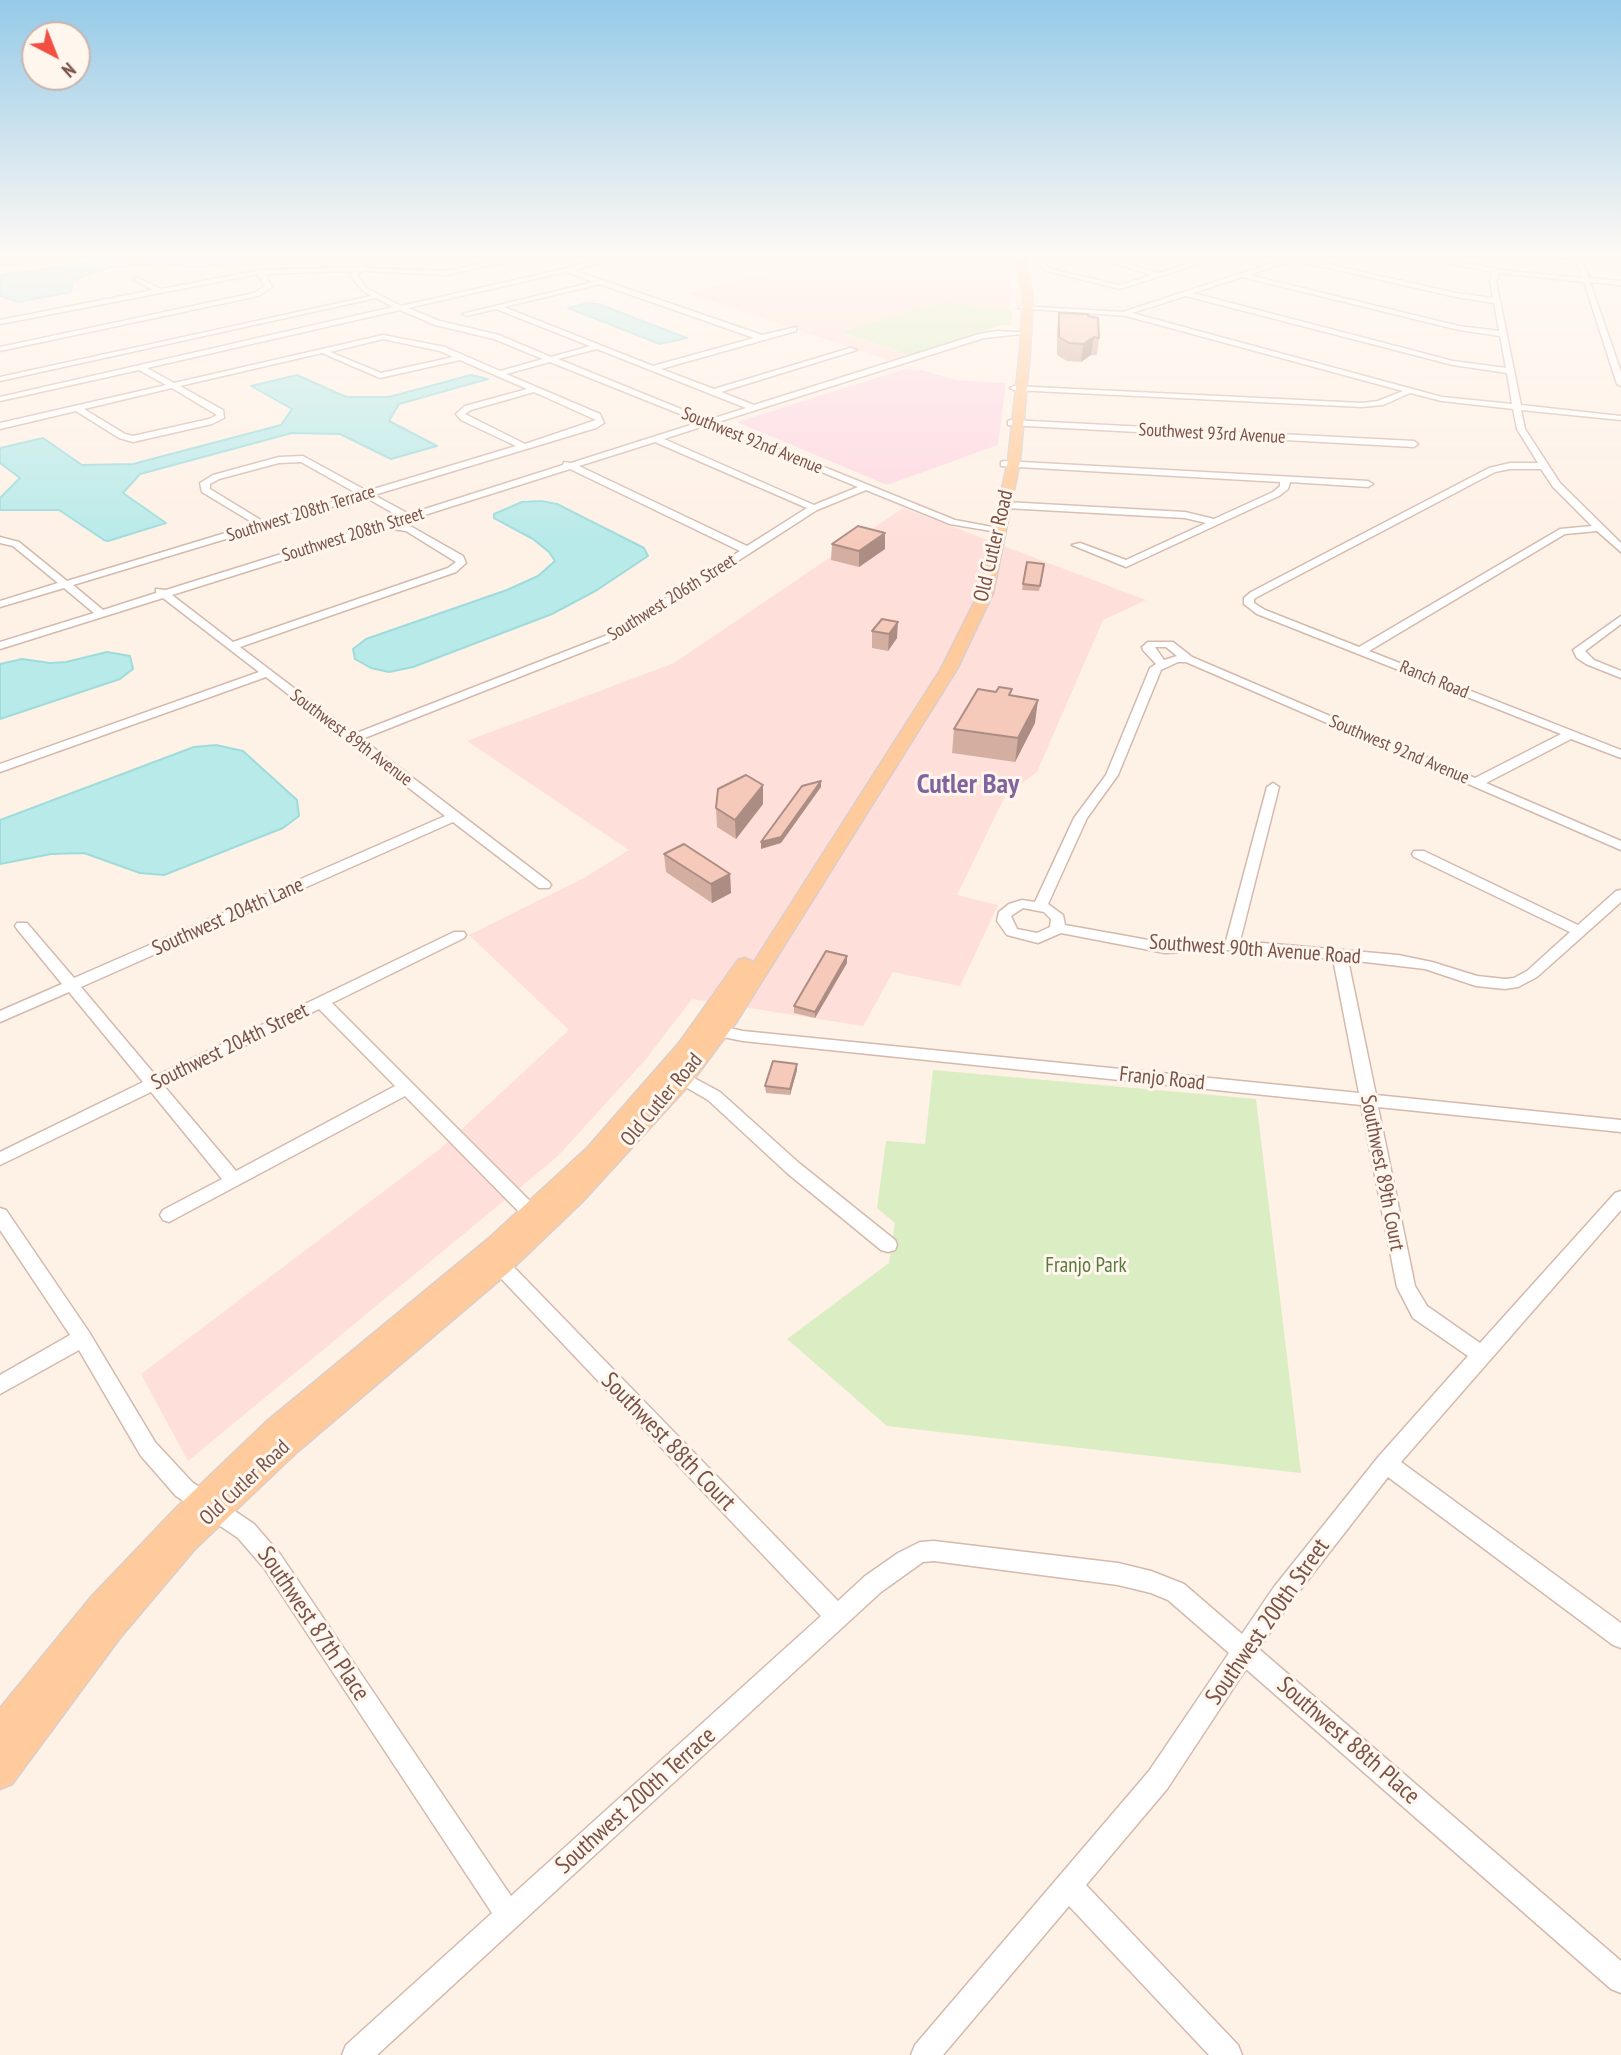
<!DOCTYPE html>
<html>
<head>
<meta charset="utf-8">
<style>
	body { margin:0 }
	#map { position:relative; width:1621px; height:2055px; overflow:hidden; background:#fef1e6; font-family:"PT Sans Narrow",sans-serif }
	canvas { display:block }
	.north { position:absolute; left:21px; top:21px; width:70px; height:70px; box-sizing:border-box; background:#fff6ee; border:2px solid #cab4ac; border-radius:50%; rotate:138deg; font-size:19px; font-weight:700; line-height:28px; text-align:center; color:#7a5248 }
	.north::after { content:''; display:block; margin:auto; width:24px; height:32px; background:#f14f42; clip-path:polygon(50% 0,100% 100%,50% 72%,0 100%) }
</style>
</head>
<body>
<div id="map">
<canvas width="1621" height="2055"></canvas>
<div class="north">N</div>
</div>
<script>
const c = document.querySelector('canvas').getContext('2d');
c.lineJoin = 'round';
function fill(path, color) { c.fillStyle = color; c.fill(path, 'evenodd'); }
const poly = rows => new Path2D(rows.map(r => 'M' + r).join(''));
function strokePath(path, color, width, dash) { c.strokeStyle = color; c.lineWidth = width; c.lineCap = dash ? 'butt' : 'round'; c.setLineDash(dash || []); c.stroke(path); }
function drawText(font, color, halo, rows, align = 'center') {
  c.font = font + ' "PT Sans Narrow",sans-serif'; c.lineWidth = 6; c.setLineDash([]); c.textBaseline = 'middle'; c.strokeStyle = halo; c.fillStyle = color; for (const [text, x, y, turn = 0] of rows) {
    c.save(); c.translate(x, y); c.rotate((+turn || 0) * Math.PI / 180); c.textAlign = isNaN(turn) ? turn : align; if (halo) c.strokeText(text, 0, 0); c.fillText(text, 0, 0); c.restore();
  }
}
const commercial = poly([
	[840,255,1005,255,1012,297,1009,309,985,309,942,302,843,334,909,355,890,361,687,293],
	[903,508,1146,600,1103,620,1037,772,1005,796,957,895,998,905,960,986,893,972,863,1026,692,999,646,1059,557,1157,188,1461,141,1374,440,1149,569,1030,469,935,584,878,629,850,467,741,674,663]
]);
const medical = poly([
	[905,369,921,370,956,380,1006,383,998,445,887,485,737,422]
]);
const green = poly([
	[942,302,1012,310,1011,325,1002,325,909,355,840,332],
	[933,1070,1256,1099,1301,1473,887,1426,787,1339,889,1263,895,1223,877,1208,886,1141,925,1144]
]);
const water = poly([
	[123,255,258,255,262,258,196,267,163,263,112,267,80,277,73,282,71,292,18,302,0,296,0,275,79,264,123,255],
	[588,303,598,304,687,338,660,344,568,308,588,303],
	[297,375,346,397,389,397,471,375,488,379,399,404,389,421,437,446,391,459,340,434,292,433,140,474,123,493,166,523,108,541,104,540,59,510,0,510,0,498,20,478,0,463,0,448,43,438,82,465,133,464,281,425,292,409,251,386,297,375],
	[541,501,557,504,644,548,648,556,597,590,552,614,413,667,389,672,371,668,355,659,353,649,366,639,507,590,538,576,555,561,549,552,533,539,494,518,494,514,522,502,541,501],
	[107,652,130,656,133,669,120,679,0,719,0,664,22,659,50,663,66,662,107,652],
	[216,745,243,751,297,800,299,816,283,828,164,875,140,873,84,853,51,854,0,864,0,820,194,747,216,745]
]);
const minor = poly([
	[61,255,76,255,73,257,61,255],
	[338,255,346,255,362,261,366,268,446,271,526,255,537,255,446,275,362,271,357,275,366,288,401,306,624,255,635,255,573,270,762,335,796,327,796,331,661,369,714,389,850,348,857,350,721,392,754,405,979,334,997,331,1031,333,984,338,715,423,955,520,1003,529,1003,533,950,524,866,490,817,510,618,638,362,739,549,882,551,885,549,888,539,888,453,822,81,987,156,1076,454,932,464,932,466,935,464,938,332,1003,538,1209,541,1214,538,1219,532,1221,526,1219,405,1096,169,1222,163,1220,160,1215,163,1210,222,1179,151,1092,0,1165,0,1152,143,1082,69,992,0,1022,0,1011,62,984,17,929,15,926,17,923,27,923,74,978,445,816,266,677,0,772,0,764,259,672,163,598,0,649,0,642,94,613,64,588,0,607,0,601,58,583,13,546,0,543,0,537,19,542,67,581,255,524,202,492,200,483,213,475,279,457,303,456,367,491,516,446,461,420,456,414,465,406,527,389,460,360,380,378,322,353,180,386,223,410,224,418,212,424,133,442,119,438,76,411,0,429,0,423,166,385,139,370,0,401,0,397,393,307,376,298,0,381,0,377,371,296,362,290,350,275,354,271,265,274,272,287,258,296,0,351,0,347,254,293,265,286,258,275,254,275,0,324,0,320,153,290,134,280,136,277,161,289,260,270,360,267,358,263,338,255],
	[566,272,594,282,462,314,466,316,496,309,590,346,551,357,499,335,440,321,408,308,566,272],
	[600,284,754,338,653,366,504,307,600,284],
	[400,310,435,325,494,339,543,359,500,371,445,347,383,335,174,383,147,368,400,310],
	[383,339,440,351,453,357,381,373,330,352,383,339],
	[597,349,746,408,708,420,558,359,597,349],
	[550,362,700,422,571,463,564,462,563,465,409,514,374,495,596,428,604,423,600,414,506,374,550,362],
	[172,388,217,415,209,419,133,436,125,434,84,409,172,388],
	[534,392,596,420,525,444,465,414,471,410,534,392],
	[707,425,858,487,814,505,664,439,707,425],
	[655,442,807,508,747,546,579,466,655,442],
	[301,462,358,494,264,522,210,489,210,484,219,479,279,463,301,462],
	[570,469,740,551,610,634,354,734,240,647,456,572,466,563,463,556,412,527,396,524,570,469],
	[365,497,400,517,166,590,156,589,156,593,103,610,73,585,365,497],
	[385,528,406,531,456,562,448,568,233,642,172,595,385,528],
	[319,1009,395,1086,236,1171,164,1086,319,1009],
	[541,255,564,255,561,257,541,255],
	[1038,255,1044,255,1047,266,1051,269,1120,285,1152,275,1085,255,1094,255,1159,273,1188,264,1164,255,1173,255,1198,264,1120,289,1047,271,1041,267,1038,255],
	[1297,255,1306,255,1301,258,1456,293,1493,298,1490,281,1492,272,1406,255,1419,255,1510,271,1582,278,1576,260,1541,255,1581,255,1589,278,1621,281,1621,285,1590,282,1621,372,1621,386,1617,384,1584,282,1499,273,1496,281,1521,405,1621,416,1621,420,1521,410,1525,429,1560,483,1621,543,1621,552,1597,531,1565,534,1369,651,1621,750,1621,758,1571,739,1486,783,1621,841,1621,850,1186,662,1178,662,1161,670,1118,775,1087,818,1048,904,1063,915,1065,925,1165,943,1226,941,1267,787,1273,783,1279,787,1240,941,1398,955,1432,962,1477,976,1505,979,1514,978,1527,971,1570,932,1414,857,1412,854,1414,851,1424,851,1578,925,1616,891,1621,890,1621,902,1537,977,1518,987,1505,989,1476,986,1425,969,1348,960,1376,1095,1621,1120,1621,1132,1378,1107,1415,1286,1427,1306,1480,1343,1615,1193,1621,1191,1621,1210,1401,1462,1621,1623,1621,1648,1613,1645,1388,1477,1290,1603,1259,1649,1621,1961,1621,1993,1611,1989,1246,1669,1167,1789,1086,1885,1238,2045,1242,2055,1209,2055,1069,1906,943,2055,911,2055,915,2045,1149,1771,1229,1653,1168,1600,1151,1593,1118,1585,934,1561,923,1562,881,1592,377,2055,342,2055,346,2045,492,1913,264,1568,238,1538,176,1496,141,1456,79,1350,0,1394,0,1375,70,1335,0,1230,0,1208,6,1210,89,1332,155,1442,192,1482,254,1524,280,1554,511,1896,821,1616,493,1270,491,1265,493,1260,500,1258,507,1260,838,1601,865,1576,898,1553,920,1542,934,1541,1118,1563,1151,1571,1184,1584,1242,1634,1274,1587,1379,1456,1468,1356,1413,1318,1397,1287,1361,1105,743,1041,703,1033,701,1029,709,1024,743,1031,1359,1093,1333,959,1232,950,1165,953,1061,933,1038,943,1007,935,997,921,999,912,1009,904,1022,900,1035,902,1074,818,1106,775,1150,668,1156,664,1143,650,1142,647,1148,642,1173,642,1192,657,1475,778,1561,734,1257,614,1244,604,1244,598,1251,592,1489,468,1510,463,1538,463,1517,429,1513,409,1442,401,1410,393,1383,405,1362,407,1014,390,1010,388,1014,386,1362,403,1378,401,1403,391,1126,316,1018,308,1021,306,1123,312,1297,255],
	[1294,260,1456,297,1494,303,1499,331,1459,326,1249,275,1294,260],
	[1242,277,1459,330,1500,336,1506,368,1453,361,1193,293,1242,277],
	[1186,296,1453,365,1507,373,1512,404,1442,397,1132,313,1186,296],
	[1510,469,1541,469,1553,487,1592,526,1560,529,1359,647,1265,610,1254,603,1254,599,1259,596,1495,472,1510,469],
	[1155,647,1166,647,1177,656,1164,660,1155,647],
	[1023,908,1044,912,1051,919,1050,927,1037,933,1017,929,1011,916,1023,908],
	[22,258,24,261,0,265,0,261,22,258],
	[1011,420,1414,441,1418,444,1414,447,1008,425,1008,421,1011,420],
	[1004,461,1368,481,1373,484,1368,487,1290,482,1288,489,1279,496,1126,567,1072,545,1080,543,1126,560,1206,523,1185,518,1006,508,1001,505,1006,502,1185,512,1214,519,1273,492,1280,486,1280,482,1001,466,1001,462,1004,461],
	[1621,616,1621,624,1585,651,1594,660,1621,671,1621,678,1586,664,1577,658,1573,650,1621,616],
	[683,1072,720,1092,799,1163,895,1240,897,1245,895,1250,888,1252,881,1250,787,1173,708,1100,677,1082,675,1078,677,1074,683,1072]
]);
const major = poly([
	[1015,255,1023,255,1033,296,1030,351,1020,461,993,593,957,669,737,1021,691,1083,582,1202,509,1272,297,1452,194,1550,119,1639,12,1784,0,1789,0,1708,92,1596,177,1507,266,1422,488,1239,588,1147,679,1043,738,960,745,958,754,962,941,669,979,593,1008,461,1020,351,1023,296,1015,255]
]);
const wall = poly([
	[1059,313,1088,316,1099,338,1097,355,1091,355,1081,362,1067,361,1057,355,1057,330],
	[832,544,885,549,859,567,831,560],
	[1044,569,1039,591,1022,590,1023,584],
	[882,619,897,638,888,651,872,648,872,631],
	[1011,695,1035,723,1015,762,952,753,954,729],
	[763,785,763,804,736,839,717,827,716,808],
	[664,854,730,874,731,893,712,903,666,872],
	[847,956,847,963,815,1018,794,1013,794,1006],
	[797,1070,790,1095,766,1093,765,1086]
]);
const shadedWall = poly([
	[1094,337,1091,355,1081,362,1083,344],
	[885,533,885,549,859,567,859,551],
	[898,622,897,638,888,651,889,634],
	[1038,700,1035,723,1015,762,1018,738],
	[821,781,821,787,781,843,761,849,761,842],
	[763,785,763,804,736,839,735,820],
	[730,874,731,893,712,903,711,884],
	[847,956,847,963,815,1018,815,1012],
	[797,1064,797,1070,790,1095,790,1089]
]);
const building = poly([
	[1059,313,1088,314,1088,316,1098,318,1099,338,1094,337,1083,344,1069,343,1059,337,1059,313],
	[858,526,885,533,859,551,832,544,858,526],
	[1027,562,1044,564,1040,586,1023,584,1027,562],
	[882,619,898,622,889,634,872,631,882,619],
	[999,687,1012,689,1009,695,1038,700,1018,738,954,729,978,689,996,692,999,687],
	[746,775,763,785,735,820,716,808,718,789,746,775],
	[821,781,781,837,761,842,802,786,821,781],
	[684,844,730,874,711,884,664,854,684,844],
	[826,951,847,956,815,1012,794,1006,826,951],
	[773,1061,797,1064,790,1089,765,1086,773,1061]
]);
const farStreetnames = [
	["Southwest 93rd Avenue",1212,434,3],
	["Southwest 92nd Avenue",752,441,22],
	["Southwest 208th Terrace",301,514,-17],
	["Southwest 208th Street",353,535,-17],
	["Southwest 206th Street",672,598,-32],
	["Ranch Road",1434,680,22],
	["Southwest 89th Avenue",351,738,37],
	["Southwest 92nd Avenue",1399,750,23]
];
const streetNames = [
	["Old Cutler Road",994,546,-77],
	["Southwest 204th Lane",228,917,-24],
	["Southwest 90th Avenue Road",1255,950,4],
	["Southwest 204th Street",230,1047,-26],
	["Franjo Road",1162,1079,6],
	["Old Cutler Road",662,1100,-50],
	["Southwest 89th Court",1382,1173,79],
	["Old Cutler Road",245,1483,-43]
];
const parkNames = [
	["Franjo Park",1086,1266]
];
const nearStreetnames = [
	["Southwest 88th Court",668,1442,46],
	["Southwest 200th Street",1268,1622,-55],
	["Southwest 87th Place",313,1624,56],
	["Southwest 88th Place",1348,1741,41],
	["Southwest 200th Terrace",636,1801,-42]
];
const districtNames = [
	["Cutler Bay",968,785]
];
fill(commercial, '#ffdfd9');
fill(medical, '#fdd8e2');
fill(green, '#daedc3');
fill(water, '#b8eae9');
strokePath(water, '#9edcdc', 2);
strokePath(minor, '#d4b9ad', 3);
strokePath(major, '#dacfcc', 3);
fill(minor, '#fff');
fill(major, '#ffcb9c');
fill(wall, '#d4aea1');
fill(shadedWall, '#ac8d83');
fill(building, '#f6cabb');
strokePath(building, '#ac8d83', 2);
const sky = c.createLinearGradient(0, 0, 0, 543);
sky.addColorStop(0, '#95cae8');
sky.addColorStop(0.47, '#fff9f4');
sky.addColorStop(1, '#fff9f400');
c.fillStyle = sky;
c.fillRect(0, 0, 1621, 543);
drawText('18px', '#7a5248', '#fff6ee', farStreetnames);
drawText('21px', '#7a5248', '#fff6ee', streetNames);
drawText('21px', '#587a3c', '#fff6ee', parkNames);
drawText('24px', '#7a5248', '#fff6ee', nearStreetnames);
drawText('bold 28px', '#81649d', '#fff6ee', districtNames);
</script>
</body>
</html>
